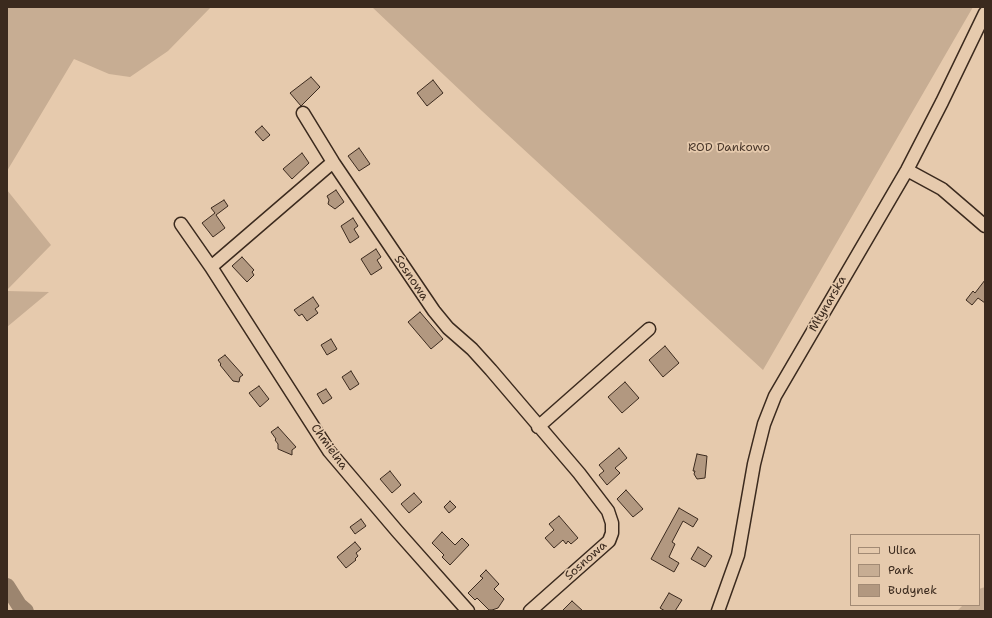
<!DOCTYPE html>
<html>
<head>
<meta charset="utf-8">
<style>
	body { margin:0 }
	#map { position:relative; width:992px; height:618px; overflow:hidden; background:#e6caad; font-family:"Shantell Sans",sans-serif }
	canvas { display:block }
	.frame { position:absolute; inset:0; border:8px solid #3b2a1e; pointer-events:none }
	.legend { position:absolute; left:850px; top:534px; width:130px; height:72px; box-sizing:border-box; background:#e6caad; border:1px solid #a28a74; margin:0; padding:5px 7px; list-style:none; font-size:12px; color:#3b2a1e }
	.legend li { display:flex; align-items:center; gap:8px; height:20px }
	.legend b { width:20px; border:1px solid #a28a74 }
</style>
</head>
<body>
<div id="map">
<canvas width="992" height="618"></canvas>
<div class="frame"></div>
<ul class="legend">
<li><b style="height:5px;background:#e6caad"></b>Ulica</li>
<li><b style="height:11px;background:#c7ad93"></b>Park</li>
<li><b style="height:11px;background:#b29880"></b>Budynek</li>
</ul>
</div>
<script>
const c = document.querySelector('canvas').getContext('2d');
c.lineJoin = 'round';
function fill(path, color) { c.fillStyle = color; c.fill(path, 'evenodd'); }
const poly = rows => new Path2D(rows.map(r => 'M' + r).join(''));
function strokePath(path, color, width, dash) { c.strokeStyle = color; c.lineWidth = width; c.lineCap = dash ? 'butt' : 'round'; c.setLineDash(dash || []); c.stroke(path); }
function drawText(font, color, halo, rows, align = 'center') {
  c.font = font + ' "Shantell Sans",sans-serif'; c.lineWidth = 3.5; c.setLineDash([]); c.textBaseline = 'middle'; c.strokeStyle = halo; c.fillStyle = color; for (const [text, x, y, turn = 0] of rows) {
    c.save(); c.translate(x, y); c.rotate((+turn || 0) * Math.PI / 180); c.textAlign = isNaN(turn) ? turn : align; if (halo) c.strokeText(text, 0, 0); c.fillText(text, 0, 0); c.restore();
  }
}
const green = poly([
	[7,7,211,7,168,51,130,77,109,74,74,59,7,171],
	[372,7,973,7,763,370,482,111],
	[7,190,51,245,7,290],
	[7,291,49,292,7,327],
	[985,587,985,611,957,611,963,605,979,605,979,589]
]);
const river = poly([
	[7,586,19,605,26,611]
]);
const building = poly([
	[311,77,320,87,301,106,290,93,311,77],
	[433,80,443,93,427,106,417,93,433,80],
	[262,126,270,135,263,141,255,132,262,126],
	[359,148,370,164,359,171,348,156,359,148],
	[302,153,309,163,292,179,283,169,302,153],
	[336,190,344,202,335,209,328,204,329,200,327,196,336,190],
	[224,200,228,206,216,215,225,228,213,237,202,223,215,213,211,208,224,200],
	[353,218,358,226,354,229,359,237,350,243,341,226,353,218],
	[376,249,381,257,377,260,382,268,371,275,361,259,376,249],
	[242,257,254,270,252,272,254,275,247,282,232,266,242,257],
	[985,280,985,303,978,298,972,305,966,300,973,291,975,293,985,280],
	[313,297,319,306,315,309,318,313,307,321,302,314,299,316,294,310,313,297],
	[420,312,443,339,431,349,408,322,420,312],
	[331,339,337,349,327,355,321,345,331,339],
	[665,346,679,363,663,377,649,360,665,346],
	[225,355,243,375,240,377,239,382,233,381,220,365,221,364,218,360,225,355],
	[351,371,359,384,350,390,342,377,351,371],
	[625,382,639,398,622,413,608,397,625,382],
	[259,386,269,399,260,407,249,393,259,386],
	[326,389,332,398,323,404,317,394,326,389],
	[278,427,296,447,292,450,292,455,278,449,278,444,275,440,276,439,271,432,278,427],
	[619,448,627,458,615,468,620,473,607,485,599,475,604,471,599,465,619,448],
	[697,454,707,456,705,478,697,479,694,474,695,471,693,471,697,454],
	[390,471,401,485,392,493,380,479,390,471],
	[626,490,643,509,633,517,617,499,626,490],
	[414,493,422,502,409,513,401,504,414,493],
	[450,501,456,507,449,513,444,507,450,501],
	[679,508,698,519,693,527,683,521,672,542,675,544,669,557,679,563,674,572,651,559,679,508],
	[559,516,578,538,571,544,568,541,566,544,563,540,554,548,545,538,554,530,549,524,559,516],
	[361,519,366,526,355,534,350,527,361,519],
	[442,532,455,545,462,538,469,545,450,565,442,557,444,555,432,543,442,532],
	[355,542,361,549,356,553,358,556,355,559,356,560,346,568,337,557,355,542],
	[698,547,712,556,705,567,691,559,698,547],
	[486,570,499,584,494,589,504,599,498,608,492,610,489,610,477,598,475,600,468,593,483,578,480,576,486,570],
	[669,593,682,600,675,611,665,611,660,608,669,593],
	[572,601,583,611,562,611,572,601]
]);
const minor = poly([
	[303,113,333,162,434,311,448,328,472,349,491,370,579,473,608,511,612,523,612,533,609,541,530,611],
	[333,162,211,267,329,451,397,531,468,611],
	[907,170,942,189,985,226],
	[181,224,211,267],
	[538,427,649,329],
	[718,611,738,555,754,464,764,424,775,396,907,170,942,102,985,13]
]);
const parkNames = [
	["ROD Dankowo",729,148]
];
const streetNames = [
	["Sosnowa",411,278,56],
	["Młynarska",828,304,-60],
	["Chmielna",329,447,54],
	["Sosnowa",586,561,-42]
];
fill(green, '#c7ad93');
strokePath(river, '#9c856f', 16);
fill(building, '#b29880');
strokePath(building, '#3b2a1e', 1);
strokePath(minor, '#3b2a1e', 15);
strokePath(minor, '#e6caad', 12);
drawText('12px', '#49372a', '#e6caad', parkNames);
drawText('12px', '#3b2a1e', '#e6caad', streetNames);
</script>
</body>
</html>
